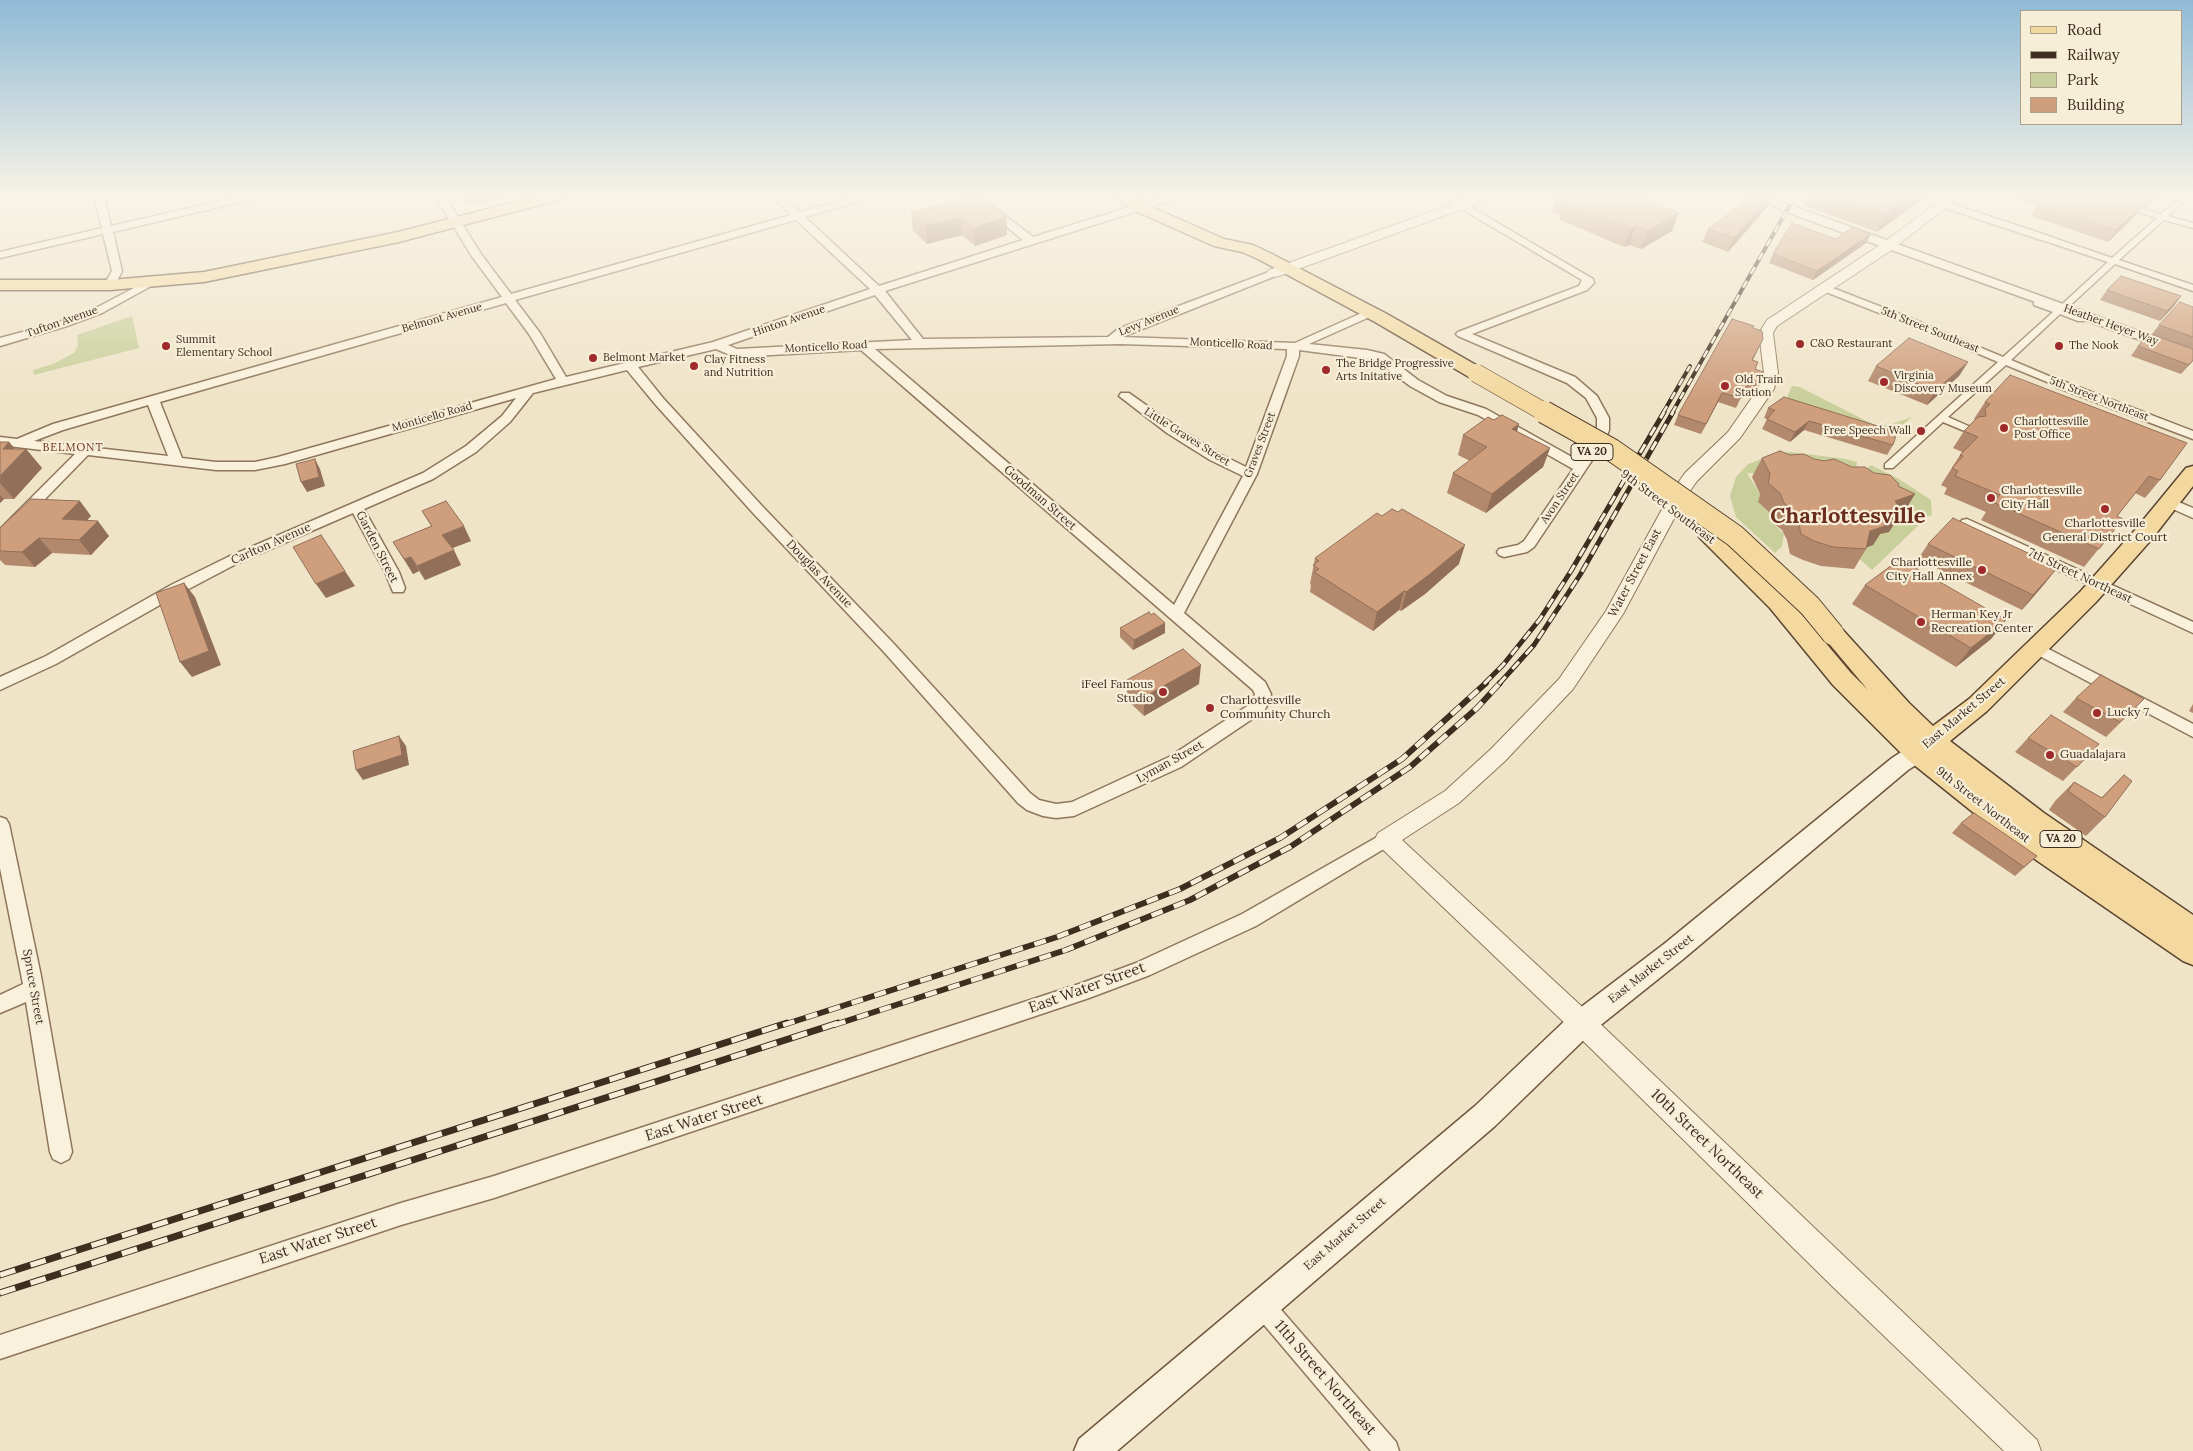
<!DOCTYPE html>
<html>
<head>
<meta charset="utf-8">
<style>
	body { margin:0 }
	#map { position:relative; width:2193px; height:1451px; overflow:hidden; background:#f0e4c8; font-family:Lora,serif }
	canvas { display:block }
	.legend { position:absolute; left:2020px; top:10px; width:162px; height:115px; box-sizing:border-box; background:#f7eed8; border:1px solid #ada18e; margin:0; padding:6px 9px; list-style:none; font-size:15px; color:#3d2e20 }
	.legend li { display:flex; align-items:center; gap:10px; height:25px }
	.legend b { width:25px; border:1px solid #ada18e }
</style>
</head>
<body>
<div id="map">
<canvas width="2193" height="1451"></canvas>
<ul class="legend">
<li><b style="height:6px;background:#f3d9a0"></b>Road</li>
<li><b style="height:6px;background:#3d2e20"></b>Railway</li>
<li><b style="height:14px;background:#c9cf9b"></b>Park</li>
<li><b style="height:14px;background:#cf9f7d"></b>Building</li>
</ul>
</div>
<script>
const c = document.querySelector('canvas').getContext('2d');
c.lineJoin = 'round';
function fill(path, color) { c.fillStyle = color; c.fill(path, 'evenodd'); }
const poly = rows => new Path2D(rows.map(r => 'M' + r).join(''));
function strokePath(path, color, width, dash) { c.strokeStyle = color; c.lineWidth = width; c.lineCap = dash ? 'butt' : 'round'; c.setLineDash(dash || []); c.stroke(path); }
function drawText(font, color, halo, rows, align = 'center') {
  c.font = font + ' Lora,serif'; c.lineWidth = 4.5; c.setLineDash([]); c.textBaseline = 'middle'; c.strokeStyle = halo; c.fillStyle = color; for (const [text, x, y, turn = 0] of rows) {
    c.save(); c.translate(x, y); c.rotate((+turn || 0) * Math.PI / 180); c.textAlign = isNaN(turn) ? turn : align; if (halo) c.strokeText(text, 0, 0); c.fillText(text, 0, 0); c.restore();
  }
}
const green = poly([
	[132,316,139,348,34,375,33,370,53,364,74,353,78,345,77,335],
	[1792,386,1800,387,1874,425,1889,425,1912,417,1888,437,1783,406],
	[1791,452,1846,459,1857,462,1856,468,1760,474,1747,473,1760,494,1758,502,1770,513,1773,523,1784,534,1782,546,1775,553,1736,517,1730,496,1736,477,1748,464,1778,453],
	[1871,465,1899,479,1931,500,1932,515,1926,517,1908,507,1896,505,1846,487],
	[1900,510,1923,521,1872,570,1856,556,1881,533]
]);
const pedestrian = poly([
	[2089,196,2101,196,2161,214,2181,196,2189,196,2168,216,2193,223,2193,228,2164,220,2119,260,2193,285,2193,291,2115,264,2065,310,2084,317,2084,321,2078,321,2060,314,2011,360,2063,382,2063,386,2057,386,2006,365,1948,417,1973,428,1973,432,1967,432,1943,422,1893,468,1885,468,1885,464,1998,362,1913,326,1913,322,1919,322,2003,357,2053,312,2034,305,2034,301,2040,301,2058,308,2108,262,2039,239,2039,235,2045,235,2112,258,2157,218,2089,196]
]);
const minor = poly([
	[94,196,104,196,111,226,242,196,259,196,254,199,113,232,122,271,114,287,110,288,104,285,112,271,103,234,0,258,0,252,102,228,94,196],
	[435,196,445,196,481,254,511,294,791,215,771,196,782,196,800,212,857,196,873,196,872,198,805,217,879,286,1023,240,969,196,980,196,1033,237,1165,196,1180,196,1179,198,885,291,923,339,1108,337,1118,329,1274,270,1278,271,1279,273,1278,275,1122,337,1295,343,1366,311,1374,311,1376,313,1374,315,1309,344,1367,350,1384,354,1418,380,1447,396,1486,409,1579,461,1593,441,1597,430,1597,418,1586,398,1567,383,1458,336,1456,334,1458,332,1579,286,1582,280,1440,196,1452,196,1593,279,1594,283,1587,290,1472,334,1575,377,1597,396,1609,418,1609,430,1605,441,1534,547,1527,552,1504,557,1499,555,1497,552,1499,549,1518,545,1524,541,1573,469,1478,415,1439,402,1410,386,1376,360,1299,350,1299,356,1257,474,1184,613,1265,682,1271,694,1270,700,1264,711,1181,767,1074,816,1056,818,1043,816,1027,810,1018,803,884,652,753,513,655,404,627,370,533,393,510,422,476,452,433,479,364,509,399,572,405,588,403,592,393,592,385,572,353,513,238,563,181,593,56,664,0,690,0,677,46,656,171,585,228,557,423,473,466,446,502,416,516,398,285,464,255,470,216,470,88,455,5,540,0,542,0,529,75,454,0,445,0,437,17,439,53,424,502,297,471,255,435,196],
	[796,220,870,289,713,342,566,377,540,333,515,300,796,220],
	[875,295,912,340,737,349,728,345,875,295],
	[506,303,529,334,556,379,278,457,255,462,216,462,182,458,160,402,506,303],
	[1120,344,1287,349,1287,356,1246,467,1220,454,1177,427,1129,393,1121,393,1119,396,1167,433,1210,460,1243,476,1174,605,875,349,1120,344],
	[716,349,735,357,861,350,1253,690,1255,694,1252,703,1169,757,1072,802,1056,804,1039,800,1030,793,894,644,763,507,663,398,638,367,716,349],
	[148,405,168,456,34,441,63,430,148,405],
	[1752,196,1765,196,2193,351,2193,359,1789,213,1752,196],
	[1943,201,2046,235,2047,237,2042,240,2038,239,1939,206,1938,204,1943,201],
	[149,280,153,281,155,283,153,285,102,313,67,326,0,346,0,338,59,322,94,309,149,280],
	[1825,285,1920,322,1922,324,1916,327,1912,326,1821,290,1819,288,1825,285],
	[2060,380,2193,431,2193,439,2056,387,2054,384,2060,380],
	[2169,498,2193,508,2193,518,2164,505,2162,502,2164,499,2169,498],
	[1967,519,2193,622,2193,633,1962,526,1960,523,1962,520,1967,519],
	[2037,643,2193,724,2193,737,2032,652,2029,648,2032,644,2037,643],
	[0,817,6,819,9,824,41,976,72,1152,69,1159,61,1163,53,1159,50,1152,26,1002,0,1013,0,995,23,984,0,868,0,817],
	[1386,832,1392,834,1395,839,1392,844,1256,926,1150,975,1089,998,494,1198,401,1225,0,1359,0,1335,401,1203,494,1176,1082,983,1136,963,1242,914,1386,832],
	[1262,1293,1270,1297,1396,1442,1399,1451,1371,1451,1254,1313,1250,1305,1254,1297,1262,1293]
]);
const tertiary = poly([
	[1475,196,1492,196,1490,199,1279,276,1274,277,1267,273,1269,270,1475,196],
	[1947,196,1961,196,1890,251,1777,326,1773,333,1778,373,1774,389,1740,438,1697,481,1685,498,1623,614,1573,689,1505,761,1459,803,1402,840,1591,1015,2037,1440,2041,1451,2004,1451,1833,1287,1573,1031,1378,845,1375,839,1378,833,1445,791,1491,749,1559,679,1606,611,1671,493,1685,473,1728,432,1758,389,1764,373,1759,333,1767,320,1880,245,1947,196]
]);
const secondary = poly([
	[1917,744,1925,747,1928,753,1925,759,1908,770,1682,960,1592,1032,1495,1126,1117,1451,1074,1451,1079,1439,1475,1106,1572,1014,1664,944,1892,758,1909,747,1917,744]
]);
const primary = poly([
	[539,196,565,196,562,199,399,242,204,282,110,290,0,290,0,280,110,280,204,272,398,232,539,196],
	[1114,196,1132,196,1145,204,1224,239,1253,245,1270,253,1387,314,1483,369,1485,373,1483,377,1476,379,1469,377,1375,322,1258,259,1242,252,1214,246,1133,210,1114,196],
	[2193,466,2193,486,2151,540,2096,602,1987,711,1950,741,2044,813,2193,915,2193,965,2183,961,2010,842,1908,760,1833,685,1770,608,1699,537,1702,532,1710,530,1718,532,1786,596,1851,673,1868,690,1821,634,1825,628,1833,626,1841,628,1909,703,1933,726,1969,699,2080,592,2135,530,2186,468,2193,466]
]);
const railFar3 = poly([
	[1663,413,1690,366],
	[1672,413,1795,196]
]);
const railFar2 = poly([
	[1484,684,1503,665,1540,619,1571,571,1664,412],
	[1499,684,1534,645,1580,575,1673,412]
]);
const railFar1 = poly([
	[783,1025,1057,937,1180,889,1280,838,1402,759,1486,683],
	[834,1025,1066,950,1190,900,1290,847,1410,767,1477,708,1500,683]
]);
const rail = poly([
	[0,1275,787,1023],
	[0,1293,838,1023]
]);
const primaryBridgeFar1 = poly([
	[1476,373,1546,413]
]);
const primaryBridge = poly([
	[1544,412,1612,450,1735,536,1810,606,1833,634]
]);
const wall = poly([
	[461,196,510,196,476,204,475,201,466,204],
	[1557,196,1635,196,1672,231,1641,249,1629,245,1624,247,1560,220,1561,216,1552,212],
	[1753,196,1772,196,1768,206,1728,252,1702,242,1708,229],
	[1808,196,1927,196,1877,232,1803,205],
	[2005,196,2158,196,2146,208,2142,206,2137,214,2108,242,2031,216,2036,206],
	[911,213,1006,217,1007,235,975,246,962,235,927,244,913,231],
	[1836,239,1866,243,1813,280,1769,263,1773,254],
	[2107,290,2181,296,2174,306,2160,321,2100,300],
	[2193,307,2193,361,2181,374,2131,356,2138,346,2152,334,2159,325],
	[1753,328,1763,339,1753,360,1755,369,1763,372,1753,394,1744,391,1736,408,1718,402,1701,434,1674,425,1678,415],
	[1968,362,1959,376,1927,405,1868,381,1876,366],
	[1985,402,2160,480,2145,498,2135,493,2117,516,2123,519,2084,567,1981,520,1986,512,1944,494,1947,488,1941,485,1960,455,1962,452,1953,448,1964,431,1975,420,1974,419],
	[1768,408,1893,445,1887,455,1804,430,1790,442,1762,429,1767,419,1764,418],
	[1494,420,1519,424,1517,432,1550,448,1543,467,1486,513,1447,493,1453,473,1470,461,1458,455,1463,435],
	[0,442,9,442,15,449,26,449,42,468,14,499,4,499,0,503],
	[1790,455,1814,459,1852,467,1898,486,1903,514,1900,515,1889,532,1880,534,1873,545,1867,547,1866,549,1854,569,1821,566,1803,560,1790,554,1787,540,1782,530,1773,523,1770,513,1758,502,1760,494,1752,477,1762,458],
	[422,511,471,541,452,548,461,565,425,580,419,571,413,574,393,542,431,526],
	[91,516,87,520,109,536,91,555,52,553,35,567,5,565,0,560,0,528],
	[1928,544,2046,582,2022,610,1918,559],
	[1315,558,1459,564,1425,594,1401,611,1399,610,1373,631,1310,592,1311,585,1310,584],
	[1865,585,2006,620,1991,639,1956,667,1852,604],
	[1120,628,1165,633,1133,650,1120,637],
	[1127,680,1199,684,1144,716,1127,700],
	[2076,698,2130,713,2106,737,2063,712],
	[2193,704,2193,713,2189,711],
	[2028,738,2099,744,2063,781,2015,752],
	[2124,775,2105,817,2086,836,2049,810,2055,801,2074,782,2101,798],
	[1961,823,2037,856,2015,876,1952,833]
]);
const shadedWall = poly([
	[463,196,472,196,475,201,466,204],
	[473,196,510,196,476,204],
	[1771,196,1772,196,1768,206,1728,252,1734,238],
	[1912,196,1927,196,1877,232,1886,214],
	[2154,196,2158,196,2146,208],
	[2145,202,2137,214,2108,242,2116,230],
	[1679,213,1672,231,1641,249,1648,231],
	[960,217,962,235,927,244,925,226],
	[1006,217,1007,235,975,246,974,228],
	[1636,226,1629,245,1624,247,1631,229],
	[1871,234,1866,243,1813,280,1817,271],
	[2181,296,2174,306,2160,321,2167,311],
	[1968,362,1959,376,1927,405,1935,391],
	[1722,393,1718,402,1701,434,1706,424],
	[1809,421,1804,430,1790,442,1795,432],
	[1519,424,1513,443,1512,429],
	[9,442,20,455,26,449,42,468,14,499,0,483,3,449],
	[1550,448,1543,467,1486,513,1492,494],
	[315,459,320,469,325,486,307,492,301,482],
	[1915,494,1903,514,1900,515,1889,532,1880,534,1873,545,1862,549,1870,531,1895,501],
	[0,495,4,499,0,503],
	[80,501,91,516,74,534,62,519],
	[98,521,109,536,91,555,79,540],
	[464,526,471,541,450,549,442,535],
	[39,538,52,553,35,567,22,552],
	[1465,545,1459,564,1425,594,1401,611,1406,592],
	[454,550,461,565,425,580,417,566],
	[411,557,419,571,413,574,404,559],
	[2058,567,2046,582,2022,610,2033,595],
	[345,571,355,586,326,598,316,584],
	[184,583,195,597,221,665,192,677,180,662],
	[1404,591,1399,610,1373,631,1377,612],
	[2006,620,1991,639,1956,667,1971,648],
	[1165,623,1165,633,1133,650,1134,640],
	[1201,665,1199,684,1144,716,1144,697],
	[399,736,406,746,409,765,363,780,356,770]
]);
const building = poly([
	[971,196,975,196,979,199,983,198,1006,217,974,228,960,217,925,226,911,213,971,196],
	[1561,196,1635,196,1679,213,1648,231,1636,226,1631,229,1565,202,1570,200,1561,196],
	[1753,196,1771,196,1734,238,1708,229,1753,196],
	[1834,196,1912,196,1886,214,1834,196],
	[2045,196,2127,196,2145,202,2116,230,2038,204,2045,196],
	[1792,223,1836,239,1853,227,1871,234,1817,271,1773,254,1792,223],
	[2121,276,2181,296,2167,311,2107,290,2121,276],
	[2180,302,2193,307,2193,337,2159,325,2180,302],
	[1732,319,1754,326,1753,328,1762,331,1763,339,1752,360,1758,362,1755,369,1763,372,1757,384,1749,382,1741,398,1722,393,1706,424,1678,415,1732,319],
	[2150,334,2193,349,2193,360,2189,365,2138,346,2150,334],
	[1909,338,1968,362,1935,391,1876,366,1909,338],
	[2010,375,2187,443,2160,480,2149,476,2117,516,2123,519,2099,549,1993,502,2000,495,1955,476,1958,471,1952,468,1963,456,1960,455,1978,437,1964,431,1978,417,1986,416,1985,409,1990,404,1985,402,2010,375],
	[1784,397,1897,432,1893,445,1809,421,1795,432,1767,419,1775,410,1768,408,1784,397],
	[1502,415,1519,424,1512,429,1550,448,1492,494,1453,473,1487,447,1463,435,1488,417,1494,420,1502,415],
	[0,442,9,442,3,449,26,449,0,476,0,442],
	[1780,451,1790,455,1804,454,1814,459,1824,461,1834,459,1852,467,1865,467,1874,473,1890,475,1899,484,1898,486,1915,494,1895,501,1902,512,1882,516,1885,526,1870,531,1866,549,1833,547,1814,541,1801,534,1798,520,1793,511,1784,503,1780,493,1768,483,1770,474,1762,458,1780,451],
	[315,459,319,477,301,482,296,464,315,459],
	[31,499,80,501,62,519,98,521,79,540,39,538,22,552,0,551,0,528,31,499],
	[446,501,464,526,442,535,454,550,417,566,411,557,404,559,393,542,432,526,422,511,446,501],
	[1392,509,1398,512,1402,509,1465,545,1430,574,1406,592,1404,591,1377,612,1314,572,1319,569,1313,565,1319,561,1315,558,1377,513,1382,516,1392,509],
	[1953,518,2058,567,2033,595,1928,544,1953,518],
	[321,535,345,571,316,584,293,547,321,535],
	[1900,559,2006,620,1971,648,1865,585,1900,559],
	[184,583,209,651,180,662,156,593,184,583],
	[1149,612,1151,615,1154,613,1165,623,1134,640,1120,628,1149,612],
	[1183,649,1201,665,1144,697,1127,680,1183,649],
	[2101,675,2144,699,2120,722,2076,698,2101,675],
	[2051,715,2099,744,2077,767,2028,738,2051,715],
	[399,736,402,755,356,770,353,751,399,736],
	[2124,775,2132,781,2105,817,2068,791,2074,782,2102,798,2124,775],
	[1974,813,2037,856,2024,867,1961,823,1974,813]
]);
const markers = [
	[1800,344,5,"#9e2a2b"],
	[166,346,5,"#9e2a2b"],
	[2059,346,5,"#9e2a2b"],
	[593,358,5,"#9e2a2b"],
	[694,366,5,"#9e2a2b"],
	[1326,370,5,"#9e2a2b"],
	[1884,382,5,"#9e2a2b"],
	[1725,386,5,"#9e2a2b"],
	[2004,428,5,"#9e2a2b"],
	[1921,431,5,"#9e2a2b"],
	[1991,498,5,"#9e2a2b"],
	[2105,509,5,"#9e2a2b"],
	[1982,570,5,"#9e2a2b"],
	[1921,622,5,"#9e2a2b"],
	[1163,692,5,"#9e2a2b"],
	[1210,708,5,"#9e2a2b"],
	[2097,713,5,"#9e2a2b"],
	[2050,755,5,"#9e2a2b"]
];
const farStreetnames = [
	["Belmont Avenue",442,318,-16],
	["Hinton Avenue",789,321,-19],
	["Levy Avenue",1149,321,-22],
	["Tufton Avenue",62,322,-19],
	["Heather Heyer Way",2111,325,20],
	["5th Street Southeast",1930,330,22],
	["Monticello Road",1231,344,3],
	["Monticello Road",826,347,-3],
	["5th Street Northeast",2099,399,21],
	["Monticello Road",432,417,-16],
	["Little Graves Street",1187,437,32],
	["Graves Street",1260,445,-69],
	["Avon Street",1560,498,-56]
];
const farPoinames = [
	["Summit",176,340],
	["Elementary School",176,353],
	["C&O Restaurant",1810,344],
	["The Nook",2069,346],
	["Belmont Market",603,358],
	["Clay Fitness",704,360],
	["and Nutrition",704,373],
	["The Bridge Progressive",1336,364],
	["Arts Initative",1336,377],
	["Virginia",1894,376],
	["Discovery Museum",1894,389],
	["Old Train",1735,380],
	["Station",1735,393],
	["Charlottesville",2014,422],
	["Post Office",2014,435],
	["Free Speech Wall",1911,431,"right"]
];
const farNeighbourhoodnames = [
	["BELMONT",73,448]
];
const shields = [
	[1592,452,42],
	[2061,839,42]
];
const shieldNames = [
	["VA 20",1592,452],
	["VA 20",2061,839]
];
const poiNames = [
	["Charlottesville",2001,491],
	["City Hall",2001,505],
	["Charlottesville",2105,524,"center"],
	["General District Court",2105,538,"center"],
	["Charlottesville",1972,563,"right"],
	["City Hall Annex",1972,577,"right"],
	["Herman Key Jr",1931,615],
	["Recreation Center",1931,629],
	["iFeel Famous",1153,685,"right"],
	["Studio",1153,699,"right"],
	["Charlottesville",1220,701],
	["Community Church",1220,715],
	["Lucky 7",2107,713],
	["Guadalajara",2060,755]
];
const streetNames = [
	["Goodman Street",1040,498,41],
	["9th Street Southeast",1668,507,37],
	["Carlton Avenue",271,544,-24],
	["Garden Street",377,547,63],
	["Water Street East",1635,573,-62],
	["Douglas Avenue",819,574,46],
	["7th Street Northeast",2080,576,25],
	["East Market Street",1964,713,-40],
	["Lyman Street",1170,762,-29],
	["9th Street Northeast",1983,805,38],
	["East Market Street",1651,969,-38],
	["Spruce Street",33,987,80],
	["East Market Street",1345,1234,-41]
];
const nearStreetnames = [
	["East Water Street",1087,988,-20],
	["East Water Street",704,1118,-18],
	["10th Street Northeast",1707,1144,44],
	["East Water Street",318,1241,-18],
	["11th Street Northeast",1325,1378,49]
];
const townNames = [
	["Charlottesville",1848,517]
];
fill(green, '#c9cf9b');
strokePath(pedestrian, '#8d765c', 3);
strokePath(minor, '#8d765c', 3);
strokePath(tertiary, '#8d765c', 2);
strokePath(secondary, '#6f573f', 3);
strokePath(primary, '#5b4430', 3);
fill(pedestrian, '#faf1dc');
fill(minor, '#faf1dc');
fill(tertiary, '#faf1dc');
fill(secondary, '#faf1dc');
fill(primary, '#f3d9a0');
strokePath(railFar3, '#3d2e20', 4);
strokePath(railFar2, '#3d2e20', 5);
strokePath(railFar1, '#3d2e20', 6);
strokePath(rail, '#3d2e20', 7);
strokePath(railFar3, '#f7eed8', 2.5, [8]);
strokePath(railFar2, '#f7eed8', 3, [10]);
strokePath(railFar1, '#f7eed8', 4.5, [12]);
strokePath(rail, '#f7eed8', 5, [16]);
strokePath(primaryBridgeFar1, '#5b4430', 19, []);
strokePath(primaryBridge, '#5b4430', 24, []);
strokePath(primaryBridgeFar1, '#f3d9a0', 18);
strokePath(primaryBridge, '#f3d9a0', 22);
fill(wall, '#b2896c');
fill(shadedWall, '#916f58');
fill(building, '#cf9f7d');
strokePath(building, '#916f58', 1);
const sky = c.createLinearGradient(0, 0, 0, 399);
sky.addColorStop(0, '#8fbad6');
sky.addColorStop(0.49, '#f8f3e6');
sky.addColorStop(1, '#f8f3e600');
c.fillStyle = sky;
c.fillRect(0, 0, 2193, 399);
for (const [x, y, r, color] of markers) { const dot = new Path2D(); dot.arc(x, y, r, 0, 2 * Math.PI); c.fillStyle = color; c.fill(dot); strokePath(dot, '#f7eed8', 2); }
drawText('11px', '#3d2e20', '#f7eed8', farStreetnames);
drawText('11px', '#3d2e20', '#f7eed8', farPoinames, 'left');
c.letterSpacing = '1px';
drawText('11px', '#6b2e1e', '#f7eed8', farNeighbourhoodnames);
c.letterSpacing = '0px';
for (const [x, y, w] of shields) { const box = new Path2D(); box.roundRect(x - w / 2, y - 8.5, w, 17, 4); c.fillStyle = '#f7eed8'; c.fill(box); strokePath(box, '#3d2e20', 1); }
drawText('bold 11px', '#3d2e20', null, shieldNames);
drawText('12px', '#3d2e20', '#f7eed8', poiNames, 'left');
drawText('12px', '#3d2e20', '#f7eed8', streetNames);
drawText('15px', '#3d2e20', '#f7eed8', nearStreetnames);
drawText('bold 22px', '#6b2e1e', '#f7eed8', townNames);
</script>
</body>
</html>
